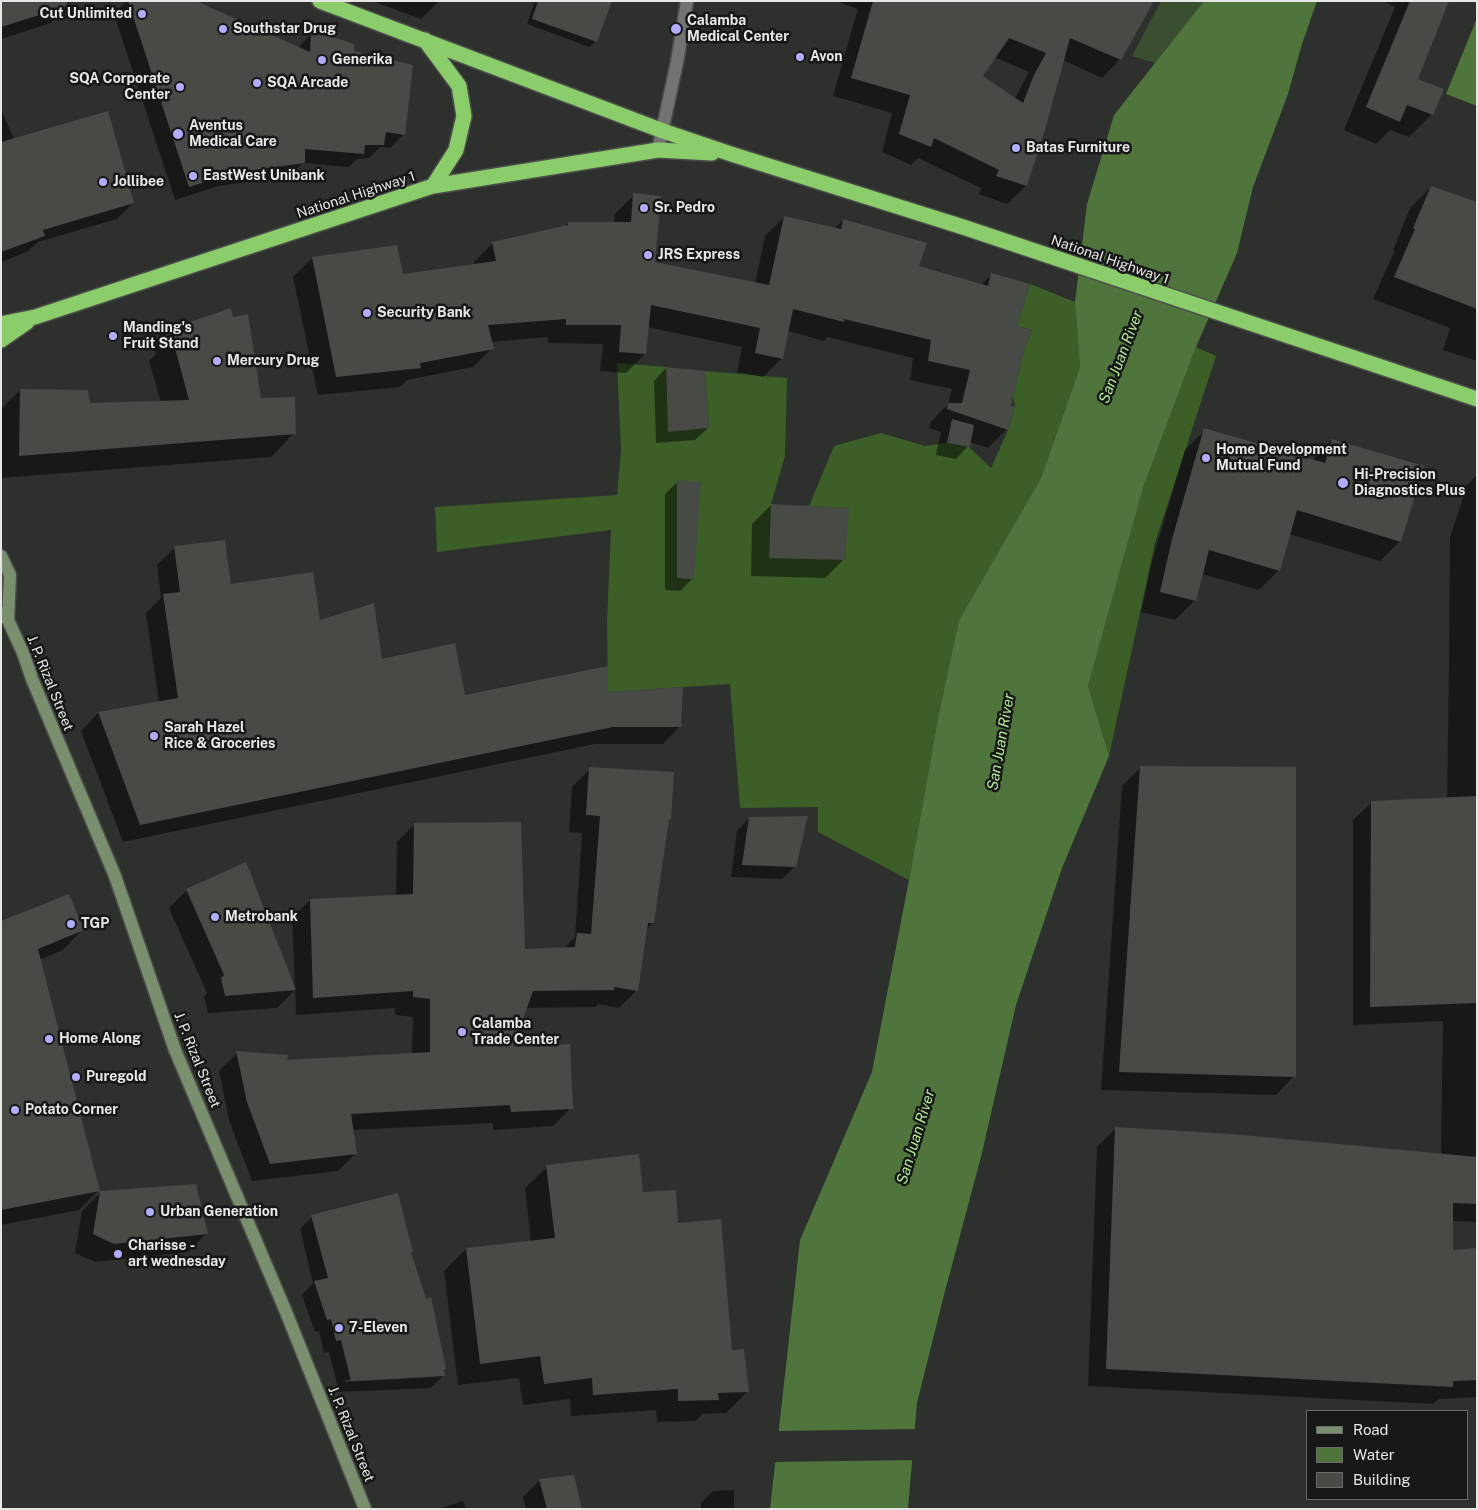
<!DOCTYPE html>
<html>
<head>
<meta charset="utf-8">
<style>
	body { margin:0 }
	#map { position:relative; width:1478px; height:1510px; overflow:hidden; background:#2d302c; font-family:"Public Sans",sans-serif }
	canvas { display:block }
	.frame { position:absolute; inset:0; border:2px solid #e7e8e6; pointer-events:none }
	.legend { position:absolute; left:1306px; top:1410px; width:162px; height:90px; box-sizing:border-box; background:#161716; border:1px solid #6a6b69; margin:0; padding:6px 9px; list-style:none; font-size:15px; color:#e7e8e6 }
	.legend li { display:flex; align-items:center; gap:10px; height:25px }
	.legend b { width:25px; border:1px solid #6a6b69 }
</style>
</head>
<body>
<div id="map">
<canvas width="1478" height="1510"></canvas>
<div class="frame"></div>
<ul class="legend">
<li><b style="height:6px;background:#798f6e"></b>Road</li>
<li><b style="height:14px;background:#4f753c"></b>Water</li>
<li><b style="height:14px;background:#484a46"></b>Building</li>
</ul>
</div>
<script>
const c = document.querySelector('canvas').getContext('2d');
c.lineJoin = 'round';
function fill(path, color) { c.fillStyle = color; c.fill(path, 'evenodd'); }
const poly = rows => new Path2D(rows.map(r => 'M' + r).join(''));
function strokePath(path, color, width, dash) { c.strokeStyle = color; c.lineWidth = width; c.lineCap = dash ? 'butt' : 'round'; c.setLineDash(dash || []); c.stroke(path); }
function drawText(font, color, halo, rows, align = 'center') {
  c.font = font + ' "Public Sans",sans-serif'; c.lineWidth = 5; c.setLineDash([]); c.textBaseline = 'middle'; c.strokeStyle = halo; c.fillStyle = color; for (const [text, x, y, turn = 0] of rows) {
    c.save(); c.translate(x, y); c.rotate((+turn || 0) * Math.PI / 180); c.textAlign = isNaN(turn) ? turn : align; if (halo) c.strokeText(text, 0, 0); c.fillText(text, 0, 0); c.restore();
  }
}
const green = poly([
	[1161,1,1204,1,1155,63,1132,56]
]);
const forest = poly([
	[1030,284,1075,302,1080,367,1041,478,959,620,939,713,909,880,818,832,818,807,740,808,730,684,608,692,607,620,611,530,437,552,435,507,617,495,621,450,617,363,666,367,668,432,709,428,705,371,787,378,785,456,771,504,769,557,845,560,848,508,809,506,834,446,881,433,925,446,947,443,969,447,991,468,1008,430,1015,406,1013,396,1023,354,1032,330,1017,326],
	[1196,347,1216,356,1155,543,1109,756,1088,686,1143,488]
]);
const water = poly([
	[1204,1,1317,1,1302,44,1288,94,1253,187,1237,253,1196,347,1143,488,1088,686,1109,756,1062,868,1016,1005,981,1157,944,1295,917,1403,908,1509,770,1509,800,1240,872,1072,909,880,939,713,959,620,1041,478,1080,367,1075,302,1087,204,1114,115],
	[1477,18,1477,106,1446,94]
]);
const pier = poly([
	[917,1429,915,1460,773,1462,777,1431]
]);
const shadow = poly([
	[1,1,69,1,70,4,51,23,1,39],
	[127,1,192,1,298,48,311,34,352,52,404,134,390,148,380,147,369,158,357,159,349,167,303,163,289,176,218,186,175,200,114,14],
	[372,1,439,1,421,19],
	[535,1,604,1,596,41,590,47,527,24],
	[836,1,1152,1,1120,59,1102,78,1063,60,1044,129,1026,186,1007,204,979,194,981,188,918,158,911,165,882,152,892,113,833,96,858,9],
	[994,57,1029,72,1015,98,981,77],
	[1384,1,1448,1,1416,79,1432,114,1409,137,1390,130,1376,144,1344,130,1395,7],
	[1,108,14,140,133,203,117,219,38,242,27,252,1,262],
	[1431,187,1477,203,1477,361,1443,350,1450,328,1373,299,1395,250,1393,250,1410,208],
	[634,195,654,263,755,284,765,236,784,217,835,228,843,220,917,267,981,285,991,275,1016,327,1022,354,1009,407,1007,429,988,448,969,442,968,446,956,459,936,455,941,432,929,428,930,423,948,404,952,389,910,380,913,358,827,337,824,341,788,331,782,358,763,377,737,372,742,347,647,327,645,354,626,373,600,371,603,344,548,343,548,337,491,342,492,348,473,367,407,380,400,387,318,395,293,277,312,258,396,247,402,275,474,265,474,262,493,243,564,227,568,223,614,223,615,214],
	[178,327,259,399,294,433,271,457,1,478,1,409,20,390,89,404,161,402,149,361,156,354,155,350],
	[666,368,708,428,695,440,656,443,654,381],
	[1205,430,1312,461,1332,440,1400,541,1380,561,1289,534,1279,570,1259,590,1202,574,1195,600,1175,620,1141,612,1152,561,1185,450],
	[1477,475,1477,1222,1452,1221,1452,1251,1477,1250,1477,1397,1439,1399,1433,1404,1088,1386,1097,1147,1116,1128,1441,1155,1443,1021,1353,1025,1353,820,1372,802,1447,799,1449,666,1450,537,1467,485],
	[677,482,693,578,680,591,665,590,665,494],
	[771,505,844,559,825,578,751,576,752,524],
	[175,547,230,585,319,622,381,660,464,697,606,693,680,726,663,744,595,744,123,842,81,731,98,713,159,702,146,613,161,598,157,565],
	[1141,767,1294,1076,1276,1095,1101,1090,1122,786],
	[590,769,670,819,667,821,653,923,646,930,637,990,619,1008,598,1004,595,1007,525,1008,512,1048,571,1108,553,1126,493,1130,493,1123,352,1130,356,1153,338,1171,252,1181,229,1120,219,1071,237,1053,286,1061,412,1054,413,1017,395,1015,395,1008,296,1015,295,990,277,1008,208,1013,204,997,207,993,169,908,187,890,295,989,292,918,310,900,396,896,397,842,415,824,524,951,563,949,575,937,582,833,569,832,572,787],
	[749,818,795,866,782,879,731,877,737,831],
	[1,922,82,930,63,950,39,960,99,1190,79,1210,1,1225],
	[547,1167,642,1194,676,1225,748,1391,726,1413,702,1414,696,1421,657,1422,656,1410,571,1416,570,1399,523,1405,519,1378,458,1385,444,1271,466,1249,531,1242,525,1188],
	[101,1192,207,1233,188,1252,95,1262,75,1253,82,1211],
	[312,1217,411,1252,410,1253,445,1368,443,1370,444,1375,431,1388,339,1392,329,1352,324,1353,319,1331,315,1332,302,1295,313,1283,300,1229],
	[433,1375,433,1377,345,1382,345,1380],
	[540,1480,580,1509,526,1509,523,1497],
	[734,1490,734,1509,701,1509,701,1503,713,1491],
	[463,1501,466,1509,438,1509]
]);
const building = poly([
	[1,1,67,1,68,6,1,27],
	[128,1,196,1,310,52,311,33,336,38,354,44,354,51,413,65,405,135,386,132,384,145,365,145,364,154,305,149,305,163,233,173,189,187],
	[538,1,612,1,597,42,532,19],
	[873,1,1154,1,1121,60,1070,38,1045,130,1027,186,996,176,999,170,934,138,931,147,899,134,910,95,851,78],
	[1009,38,1046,53,1033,77,1023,103,983,76],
	[1410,1,1449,1,1418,79,1444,89,1433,115,1407,105,1400,122,1366,107],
	[108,111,134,203,43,230,45,236,1,252,1,142],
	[1431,186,1477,202,1477,309,1394,277,1415,229,1413,228],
	[633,193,661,196,655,262,769,285,784,216,841,229,843,219,927,243,919,266,988,286,991,273,1030,284,1017,326,1032,330,1023,354,1011,406,1015,406,1008,430,947,409,948,403,962,403,970,370,928,361,931,340,844,319,844,322,793,309,783,359,755,353,760,328,651,305,646,354,619,352,621,325,566,325,566,319,488,325,494,349,420,363,421,368,336,377,312,257,397,245,403,274,496,261,492,242,568,225,568,222,631,222],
	[231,308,233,317,248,314,261,398,295,397,296,434,19,456,20,389,88,390,90,403,189,400,172,337,179,334,178,326],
	[666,367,705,371,709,428,668,432],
	[952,419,974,425,970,447,947,443],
	[1204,428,1325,463,1332,439,1424,466,1401,542,1297,510,1280,571,1209,550,1196,601,1160,592,1172,539],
	[677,480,701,482,694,579,677,578],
	[771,504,849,508,845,560,769,558],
	[225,540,231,584,313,572,320,620,374,603,382,659,455,643,465,695,608,666,608,692,683,687,681,727,613,727,140,825,98,712,178,698,163,594,180,592,174,546],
	[1140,766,1296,767,1296,1077,1119,1072],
	[589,767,674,772,671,820,669,819,654,923,648,923,638,991,614,987,614,990,533,991,513,1047,570,1044,573,1109,511,1112,510,1105,351,1114,357,1154,270,1164,247,1102,236,1051,288,1055,287,1060,430,1052,430,999,413,997,413,991,313,998,310,899,413,894,414,823,521,822,525,949,575,947,577,933,591,934,600,816,586,815],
	[1477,796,1477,1003,1370,1007,1371,801],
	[808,816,796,867,742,865,749,817],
	[246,862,296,990,225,996,221,978,224,975,186,889],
	[69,894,84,930,38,949,100,1191,1,1210,1,921],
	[1115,1127,1232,1134,1477,1157,1477,1204,1453,1203,1453,1250,1477,1248,1477,1380,1453,1381,1453,1387,1106,1369],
	[639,1154,643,1192,676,1190,678,1223,721,1219,732,1350,744,1349,749,1392,718,1393,719,1400,678,1401,678,1389,593,1395,592,1378,544,1384,540,1356,480,1364,466,1248,555,1238,546,1165],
	[196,1184,208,1234,114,1244,93,1234,100,1191],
	[398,1193,413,1252,411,1252,426,1299,431,1297,446,1369,444,1369,445,1376,351,1381,341,1340,336,1341,331,1319,327,1320,314,1281,328,1278,311,1215],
	[574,1475,582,1509,547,1509,539,1479]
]);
const street = poly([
	[658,150,677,62,687,1]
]);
const secondary = poly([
	[1,556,10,575,8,620],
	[1,613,8,620,23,653,32,679,115,876,175,1050,286,1312,365,1509]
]);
const highway = poly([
	[320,1,663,131,731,154,963,227,1477,399],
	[425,40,459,86,464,116,456,150,433,186],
	[1,324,35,317,433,186,658,150,712,153],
	[1,340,27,322]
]);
const markers = [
	[142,14,5,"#b1adfa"],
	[223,29,5,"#b1adfa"],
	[676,29,6,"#b1adfa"],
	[800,57,5,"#b1adfa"],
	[322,60,5,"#b1adfa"],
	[257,83,5,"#b1adfa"],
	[180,87,5,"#b1adfa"],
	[178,134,6,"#b1adfa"],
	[1016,148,5,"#b1adfa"],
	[193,176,5,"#b1adfa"],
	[103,182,5,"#b1adfa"],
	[644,208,5,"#b1adfa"],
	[648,255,5,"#b1adfa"],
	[367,313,5,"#b1adfa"],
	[113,336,5,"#b1adfa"],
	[217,361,5,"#b1adfa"],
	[1206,458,5,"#b1adfa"],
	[1343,483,6,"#b1adfa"],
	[154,736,5,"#b1adfa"],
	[215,917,5,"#b1adfa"],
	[71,924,5,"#b1adfa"],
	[462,1032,5,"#b1adfa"],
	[49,1039,5,"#b1adfa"],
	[76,1077,5,"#b1adfa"],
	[15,1110,5,"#b1adfa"],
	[150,1212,5,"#b1adfa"],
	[118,1254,5,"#b1adfa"],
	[339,1328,5,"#b1adfa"]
];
const poiNames = [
	["Cut Unlimited",132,14,"right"],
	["Calamba",687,21],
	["Medical Center",687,37],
	["Southstar Drug",233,29],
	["Avon",810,57],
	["Generika",332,60],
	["SQA Corporate",170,79,"right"],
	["Center",170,95,"right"],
	["SQA Arcade",267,83],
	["Aventus",189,126],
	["Medical Care",189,142],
	["Batas Furniture",1026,148],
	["EastWest Unibank",203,176],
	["Jollibee",113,182],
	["Sr. Pedro",654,208],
	["JRS Express",658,255],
	["Security Bank",377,313],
	["Manding's",123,328],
	["Fruit Stand",123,344],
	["Mercury Drug",227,361],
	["Home Development",1216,450],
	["Mutual Fund",1216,466],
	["Hi-Precision",1354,475],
	["Diagnostics Plus",1354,491],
	["Sarah Hazel",164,728],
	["Rice & Groceries",164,744],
	["Metrobank",225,917],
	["TGP",81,924],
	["Calamba",472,1024],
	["Trade Center",472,1040],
	["Home Along",59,1039],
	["Puregold",86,1077],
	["Potato Corner",25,1110],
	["Urban Generation",160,1212],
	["Charisse -",128,1246],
	["art wednesday",128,1262],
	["7-Eleven",349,1328]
];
const streetNames = [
	["National Highway 1",356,195,-18],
	["National Highway 1",1110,260,19],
	["J. P. Rizal Street",50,683,68],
	["J. P. Rizal Street",197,1060,68],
	["J. P. Rizal Street",351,1434,68]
];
const waterNames = [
	["San Juan River",1121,357,-69],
	["San Juan River",1001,742,-80],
	["San Juan River",916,1137,-73]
];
fill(green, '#3a4f30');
fill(forest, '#3b5f27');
fill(water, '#4f753c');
fill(pier, '#2d302c');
fill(shadow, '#0007');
fill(building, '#484a46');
strokePath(street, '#4c4e4b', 15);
strokePath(secondary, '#4c4e4b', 15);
strokePath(highway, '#4c4e4b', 18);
strokePath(street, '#717470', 12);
strokePath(secondary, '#798f6e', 12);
strokePath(highway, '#8bcd6a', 15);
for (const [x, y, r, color] of markers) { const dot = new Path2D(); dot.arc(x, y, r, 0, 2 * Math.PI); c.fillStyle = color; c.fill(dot); strokePath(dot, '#161716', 2); }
drawText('bold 14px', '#e7e8e6', '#161716', poiNames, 'left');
drawText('14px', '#e7e8e6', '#161716', streetNames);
drawText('italic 15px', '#b2ea97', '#161716', waterNames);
</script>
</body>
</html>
